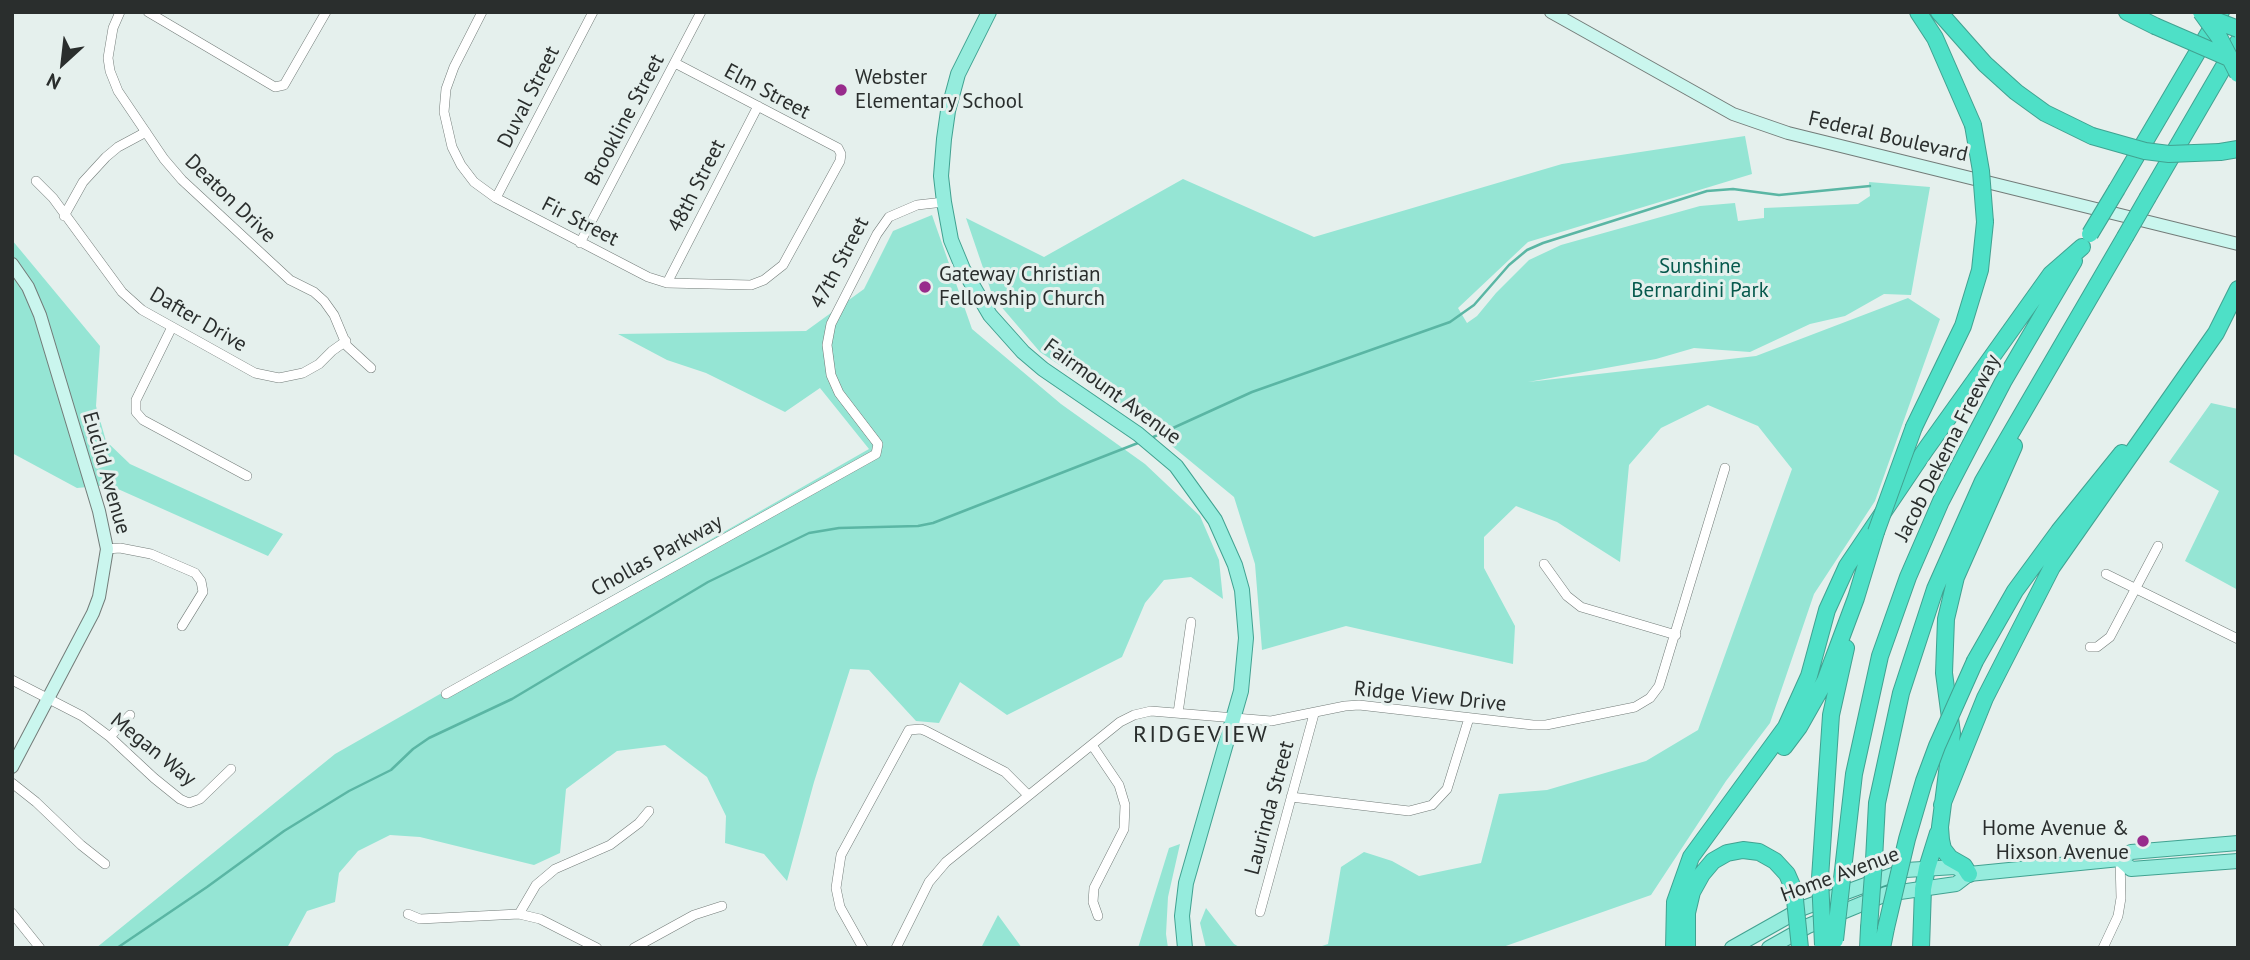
<!DOCTYPE html>
<html>
<head>
<meta charset="utf-8">
<style>
	body { margin:0 }
	#map { position:relative; width:2250px; height:960px; overflow:hidden; background:#e5f0ed; font-family:"PT Sans",sans-serif }
	canvas { display:block }
	.frame { position:absolute; inset:0; border:14px solid #2a2e2d; pointer-events:none }
	.north { position:absolute; left:28px; top:28px; width:70px; height:70px; -webkit-text-stroke:5px #e5f0ed; paint-order:stroke; rotate:207deg; font-size:19px; font-weight:700; line-height:28px; text-align:center; color:#2a2e2d }
	.north::after { content:''; display:block; margin:auto; width:24px; height:32px; background:#2a2e2d; clip-path:polygon(50% 0,100% 100%,50% 72%,0 100%) }
</style>
</head>
<body>
<div id="map">
<canvas width="2250" height="960"></canvas>
<div class="frame"></div>
<div class="north">N</div>
</div>
<script>
const c = document.querySelector('canvas').getContext('2d');
c.lineJoin = 'round';
function fill(path, color) { c.fillStyle = color; c.fill(path, 'evenodd'); }
const poly = rows => new Path2D(rows.map(r => 'M' + r).join(''));
function strokePath(path, color, width, dash) { c.strokeStyle = color; c.lineWidth = width; c.lineCap = dash ? 'butt' : 'round'; c.setLineDash(dash || []); c.stroke(path); }
function drawText(font, color, halo, rows, align = 'center') {
  c.font = font + ' "PT Sans",sans-serif'; c.lineWidth = 6; c.setLineDash([]); c.textBaseline = 'middle'; c.strokeStyle = halo; c.fillStyle = color; for (const [text, x, y, turn = 0] of rows) {
    c.save(); c.translate(x, y); c.rotate((+turn || 0) * Math.PI / 180); c.textAlign = isNaN(turn) ? turn : align; if (halo) c.strokeText(text, 0, 0); c.fillText(text, 0, 0); c.restore();
  }
}
const green = poly([
	[1745,136,1752,174,1528,242,1458,308,1467,323,1477,316,1496,293,1529,260,1561,245,1700,206,1735,203,1738,221,1764,218,1764,208,1858,204,1870,196,1869,182,1930,187,1911,295,1884,294,1845,316,1810,324,1750,352,1694,348,1656,359,1528,382,1756,356,1908,298,1940,319,1875,501,1814,594,1770,723,1726,781,1651,895,1500,948,1316,948,1328,944,1341,867,1364,852,1392,861,1419,876,1481,863,1499,794,1547,790,1646,761,1698,730,1792,469,1758,426,1708,405,1661,428,1629,465,1620,562,1557,522,1516,506,1484,537,1484,568,1515,626,1513,664,1346,626,1262,650,1255,564,1234,497,1133,414,1040,352,993,297,966,218,1044,257,1183,179,1314,237,1562,164],
	[932,215,972,329,1061,404,1145,464,1200,516,1219,560,1223,599,1191,577,1164,580,1145,603,1122,657,1007,715,960,682,939,723,916,721,869,670,850,669,814,782,787,881,764,854,725,843,726,816,707,777,665,745,617,751,566,789,560,853,534,865,420,837,390,835,358,851,339,873,335,902,307,911,287,948,96,948,335,754,869,449,820,388,785,412,706,373,667,360,618,334,806,331,864,289,893,231],
	[12,240,100,346,96,406,106,441,130,464,283,534,268,556,109,485,77,488,12,453],
	[2211,403,2238,409,2238,590,2185,561,2219,491,2169,462],
	[1180,844,1168,897,1166,934,1168,948,1138,948,1169,848],
	[1206,908,1234,944,1241,948,1206,948,1200,923],
	[998,915,1022,948,981,948]
]);
const stream = poly([
	[1151,438,1252,392,1450,322,1474,305,1509,265,1527,250,1543,243,1707,191,1733,189,1779,195,1870,186],
	[117,948,207,887,284,831,349,791,391,770,413,749,429,738,512,699,708,582,809,533,839,528,918,526,933,523,1138,443]
]);
const street = poly([
	[120,12,113,28,108,58,110,71,118,91,164,159,182,180,290,280,314,292,324,301,334,315,347,346,371,368],
	[148,12,275,87,284,85,326,12],
	[482,12,454,67,446,89,444,112,452,147,461,165,474,182,496,198,648,277,667,283,751,285,764,280,783,265,840,161,841,154,838,148,675,63],
	[36,181,53,198,122,292,142,310,255,373,279,378,303,373,319,364,332,351,346,341],
	[496,198,593,12],
	[64,216,83,182,106,157,118,147,146,132],
	[580,243,701,12],
	[667,283,758,106],
	[171,329,136,400,136,412,143,420,247,476],
	[107,549,120,548,151,554,195,573,201,581,203,592,182,626],
	[1544,564,1567,596,1581,607,1676,635],
	[2106,574,2238,639],
	[2090,647,2097,647,2110,637,2158,546],
	[12,680,82,716,110,737,154,778,180,799,189,803,200,799,231,769],
	[446,694,876,454,878,444,839,393,831,375,827,345,831,324,877,234,889,217,917,205,944,202],
	[1178,713,1191,622],
	[110,737,130,715],
	[1092,745,1119,785,1125,805,1124,829,1094,888,1093,902,1098,916],
	[12,783,36,802,81,845,105,864],
	[1291,797,1409,811,1432,805,1447,789,1469,718],
	[1260,912,1314,714],
	[12,913,40,948],
	[408,914,420,919,519,914,540,919,597,948],
	[519,914,536,885,555,869,610,845,639,823,649,811],
	[634,948,694,915,722,906],
	[863,948,840,907,836,888,841,855,909,730,921,729,926,731,1005,772,1028,795],
	[896,948,929,882,946,862,1120,722,1134,715,1151,711,1271,721,1345,706,1359,705,1533,725,1546,725,1635,707,1650,698,1659,686,1725,468],
	[2103,948,2118,916,2121,898,2120,859]
]);
const secondary = poly([
	[1551,12,1733,114,1788,133,2238,244],
	[12,264,28,287,40,315,99,511,107,549,99,597,93,613,12,767]
]);
const primary = poly([
	[989,12,958,74,948,111,944,139,941,176,944,202,951,240,963,269,990,315,1023,352,1043,369,1138,434,1176,466,1215,520,1235,565,1242,590,1246,638,1241,691,1186,883,1182,916,1185,948],
	[2120,859,2131,869,2238,861],
	[1732,948,1803,908,1906,870,1955,867,1969,874,2120,859,2131,852,2238,843],
	[1769,948,1808,926,1886,894,1956,884,1969,874]
]);
const highway = poly([
	[1918,12,1935,38,1973,125],
	[1939,12,1985,64,2016,92,2045,113,2092,136],
	[2127,12,2155,26],
	[2220,152,2238,149],
	[2117,189,2221,12],
	[2148,197,2238,42],
	[1914,427,1963,326,1980,270,1985,222],
	[1975,661,2015,591,2059,531,2122,453],
	[1784,747,1799,727,1825,681,1856,598,1876,532],
	[1942,805,1985,698,2052,567,2216,333,2238,289],
	[1874,860,1877,803,1901,693,1935,589,1983,481,2125,237],
	[1843,870,1854,774,1880,656,1908,577,1941,501,2003,382,2074,261],
	[1969,874,1964,866,1950,858,1943,849,1941,840,1940,827,1952,733,1944,673,1946,619,1956,577,2014,446],
	[1820,878,1831,715,1846,648],
	[1674,948,1675,902,1691,857,1786,727,1809,676,1827,610,1847,566,1926,449,2051,274,2082,247],
	[1687,948,1687,913,1692,892,1702,874,1713,861,1727,853,1743,850,1759,852,1775,861,1787,874,1794,890],
	[1868,948,1869,928],
	[1882,948,1886,928],
	[1921,948,1923,889,1927,868,1938,833]
]);
const highwayBridge = poly([
	[2201,12,2219,37,2238,74],
	[2204,16,2238,29],
	[2155,26,2238,62],
	[1973,125,1981,171,1985,222],
	[2092,136,2145,151,2169,154,2220,152],
	[2090,234,2117,189],
	[2125,237,2148,197],
	[1876,532,1914,427],
	[1820,878,1823,945],
	[1794,890,1800,948],
	[1869,928,1874,860],
	[1886,928,1907,839,1924,781,1937,746,1975,661],
	[1835,940,1843,870]
]);
const markers = [
	[841,90,7,"#982b8c"],
	[925,287,7,"#982b8c"],
	[2143,841,7,"#982b8c"]
];
const poiNames = [
	["Webster",855,78],
	["Elementary School",855,102],
	["Gateway Christian",939,275],
	["Fellowship Church",939,299],
	["Home Avenue &",2129,829,"right"],
	["Hixson Avenue",2129,853,"right"]
];
const streetNames = [
	["Elm Street",767,92,28],
	["Duval Street",529,97,-63],
	["Brookline Street",625,120,-62],
	["Federal Boulevard",1888,137,13],
	["48th Street",697,186,-63],
	["Deaton Drive",230,199,44],
	["Fir Street",580,222,27],
	["47th Street",840,263,-62],
	["Dafter Drive",198,320,30],
	["Fairmount Avenue",1112,392,36],
	["Jacob Dekema Freeway",1948,448,-63],
	["Euclid Avenue",106,473,74],
	["Chollas Parkway",657,556,-29],
	["Ridge View Drive",1430,697,6],
	["Megan Way",153,750,39],
	["Laurinda Street",1270,808,-75],
	["Home Avenue",1840,875,-20]
];
const parkNames = [
	["Sunshine",1700,267],
	["Bernardini Park",1700,291]
];
const quarterNames = [
	["RIDGEVIEW",1201,735]
];
fill(green, '#95e5d4');
strokePath(stream, '#5ab6a4', 2.5);
strokePath(street, '#737c79', 10);
strokePath(secondary, '#737c79', 14);
strokePath(primary, '#41a291', 16);
strokePath(highway, '#41a291', 18);
strokePath(street, '#fff', 9);
strokePath(secondary, '#caf6ee', 12);
strokePath(primary, '#95ecdd', 14);
strokePath(highway, '#4ee0c7', 16);
strokePath(highwayBridge, '#41a291', 18, []);
strokePath(highwayBridge, '#4ee0c7', 16);
for (const [x, y, r, color] of markers) { const dot = new Path2D(); dot.arc(x, y, r, 0, 2 * Math.PI); c.fillStyle = color; c.fill(dot); strokePath(dot, '#e5f0ed', 2.5); }
drawText('21px', '#2a2e2d', '#e5f0ed', poiNames, 'left');
drawText('21px', '#2a2e2d', '#e5f0ed', streetNames);
drawText('21px', '#06594d', '#e5f0ed', parkNames);
c.letterSpacing = '2px';
drawText('24px', '#2a2e2d', '#e5f0ed', quarterNames);
c.letterSpacing = '0px';
</script>
</body>
</html>
